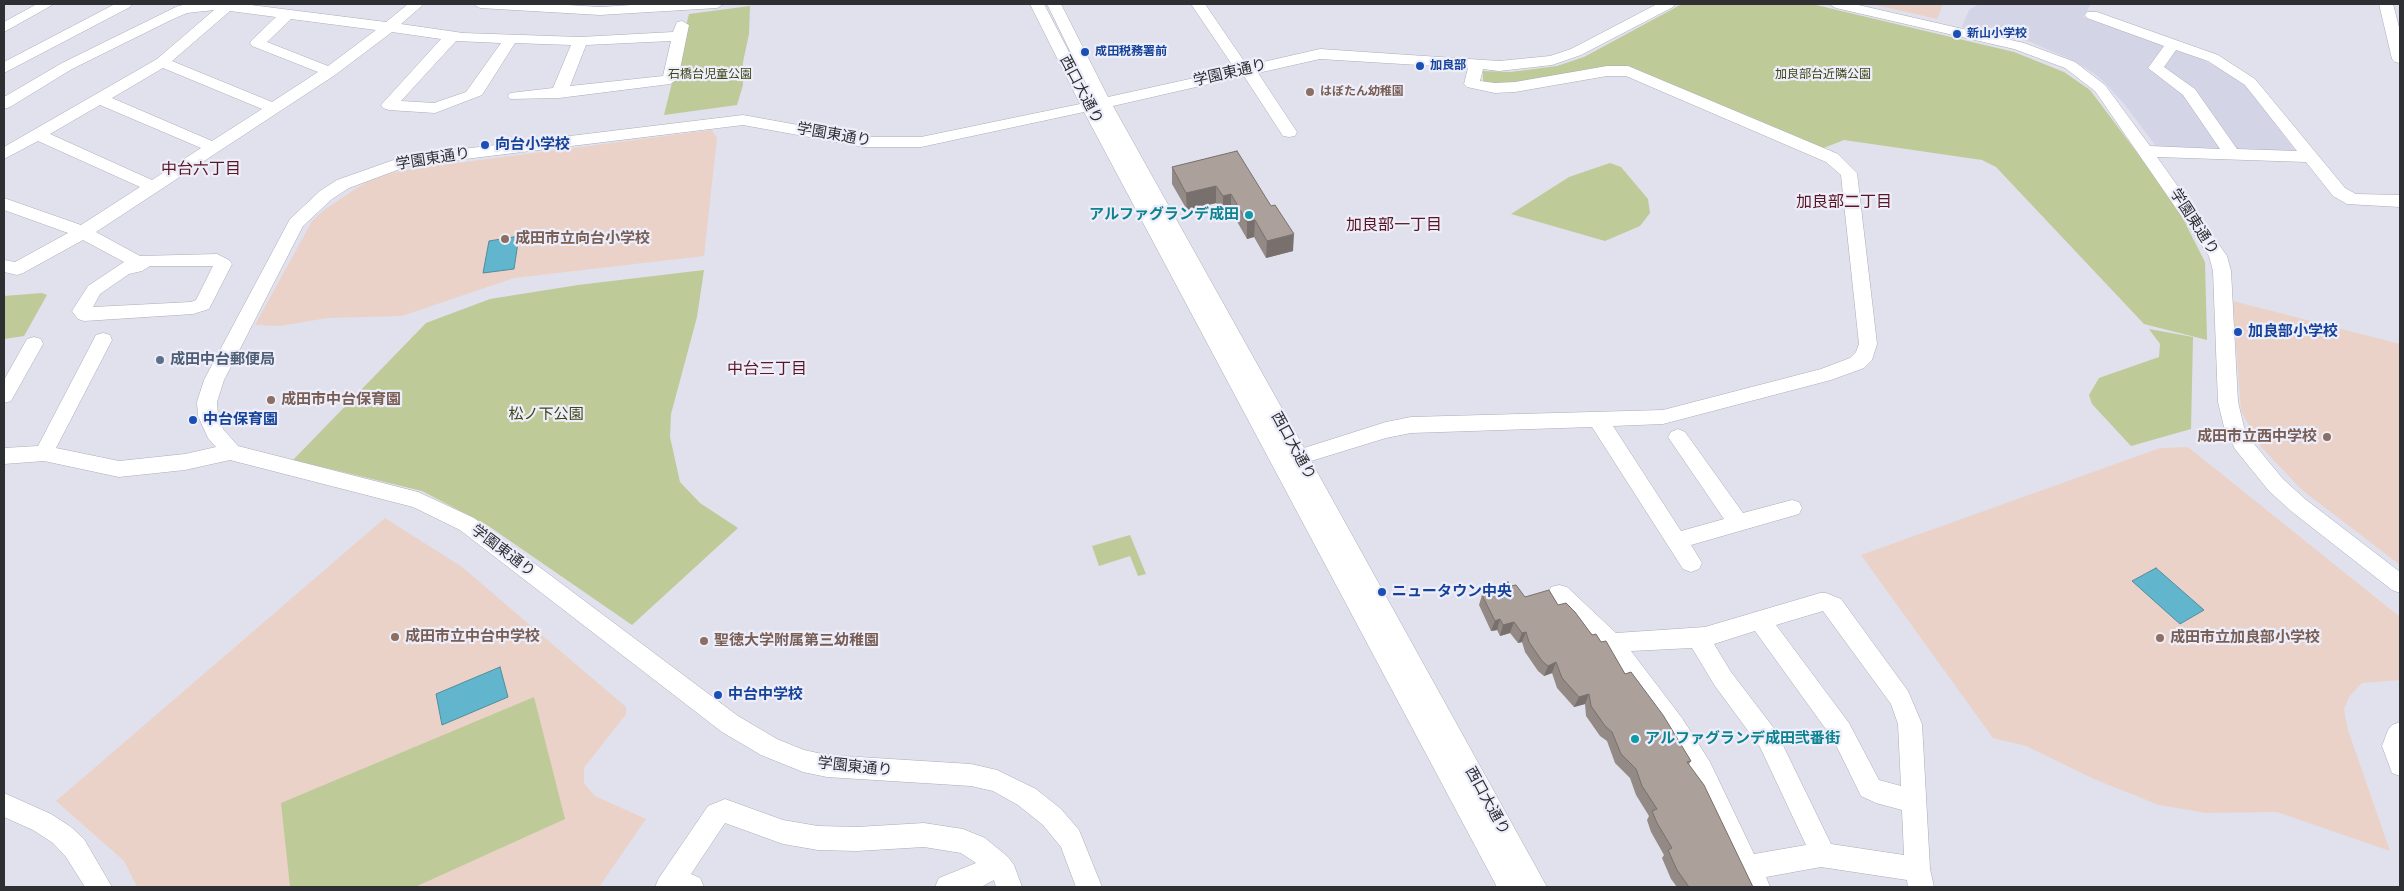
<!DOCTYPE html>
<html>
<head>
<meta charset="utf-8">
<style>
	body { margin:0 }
	#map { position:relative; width:2404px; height:891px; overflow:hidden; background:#e0e1ed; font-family:Manrope,sans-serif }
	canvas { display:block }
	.frame { position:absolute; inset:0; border:5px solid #2e2f33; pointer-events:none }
</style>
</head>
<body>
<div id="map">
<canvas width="2404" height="891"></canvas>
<div class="frame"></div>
</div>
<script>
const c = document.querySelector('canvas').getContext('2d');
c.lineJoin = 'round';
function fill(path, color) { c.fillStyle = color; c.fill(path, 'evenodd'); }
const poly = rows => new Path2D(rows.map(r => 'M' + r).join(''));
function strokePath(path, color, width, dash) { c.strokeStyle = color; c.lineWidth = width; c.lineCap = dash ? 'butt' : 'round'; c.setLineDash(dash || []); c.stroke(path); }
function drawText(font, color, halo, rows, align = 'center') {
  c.font = font + ' Manrope,"Noto Sans JP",sans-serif'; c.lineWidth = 4.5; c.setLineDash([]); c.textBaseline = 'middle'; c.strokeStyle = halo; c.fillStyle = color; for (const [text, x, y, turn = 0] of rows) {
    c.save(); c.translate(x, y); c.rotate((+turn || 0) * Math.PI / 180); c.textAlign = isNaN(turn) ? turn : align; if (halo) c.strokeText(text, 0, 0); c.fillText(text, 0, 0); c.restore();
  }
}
const built = poly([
	[1979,4,2091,4,2083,17,2196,56,2237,78,2252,92,2297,153,2158,149,2125,105,2107,85,2095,74,2072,60,2028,41,1962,27,1969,10]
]);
const education = poly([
	[1871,4,1943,4,1937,19],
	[712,130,717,138,704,256,514,278,402,316,328,318,279,326,255,325,312,221,324,210,366,182,388,174,410,169],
	[2233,301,2400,344,2400,565,2302,490,2261,447,2241,411],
	[2188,447,2400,617,2400,680,2362,683,2349,697,2344,709,2348,730,2390,851,2277,812,2206,813,2159,805,2094,779,2026,746,1993,738,1861,555,2160,448],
	[385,518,462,567,626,707,626,714,584,768,584,783,595,796,646,819,599,887,137,887,124,861,56,801]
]);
const green = poly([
	[1682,4,1812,4,2014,52,2064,72,2090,90,2175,203,2205,262,2207,340,2144,324,1996,167,1982,160,1844,140,1821,149,1800,138,1628,66,1513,84,1483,83,1483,71,1510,72,1557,66,1584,57],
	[750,6,749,34,743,62,743,85,737,105,664,115,689,14],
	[1610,163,1621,167,1648,199,1650,213,1640,226,1605,241,1511,214,1569,177],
	[704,270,697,317,671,414,670,437,680,482,700,503,738,528,632,625,487,525,422,491,293,460,426,323,490,299,578,285],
	[42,293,47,295,24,336,4,339,4,296],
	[2149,329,2193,337,2191,429,2131,446,2092,404,2089,395,2099,378,2159,357,2160,344],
	[1130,535,1146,574,1138,576,1130,556,1099,566,1092,546],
	[534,697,565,819,415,887,290,887,281,803]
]);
const water = poly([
	[519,236,514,269,483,273,489,241,519,236],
	[2156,568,2204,610,2180,624,2132,581,2156,568],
	[500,667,508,697,442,725,436,694,500,667]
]);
const minor = poly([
	[37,4,54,4,4,32,4,22,37,4],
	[115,4,132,4,130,7,4,73,4,62,115,4],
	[188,4,243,4,386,22,408,4,424,4,401,24,463,33,580,37,673,32,677,22,682,21,689,25,678,79,670,84,559,98,510,99,508,96,510,93,553,88,571,45,515,43,482,95,435,113,389,110,383,108,381,105,441,39,392,32,335,75,96,232,140,256,217,254,229,260,232,264,209,309,193,314,84,321,78,319,72,311,88,286,124,262,83,240,23,273,17,275,4,272,4,260,15,262,68,233,4,210,4,198,81,225,140,187,38,141,4,159,4,147,157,59,214,10,187,13,171,20,72,69,10,107,4,109,4,97,62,63,178,6,188,4],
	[230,11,276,17,252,40,250,43,252,46,318,72,272,102,172,61,230,11],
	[291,19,376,30,328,66,267,42,291,19],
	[456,41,501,43,466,92,434,103,401,101,456,41],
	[671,41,663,76,570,86,586,45,671,41],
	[163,68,262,109,212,141,112,98,163,68],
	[100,105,201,148,152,180,50,134,100,105],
	[150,266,213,266,196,300,191,302,93,307,100,294,129,274,142,271,150,266],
	[473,4,551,4,600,7,648,4,724,4,717,8,600,15,480,8,473,4],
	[1030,4,1044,4,1094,100,1047,4,1061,4,1108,97,1235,69,1191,4,1205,4,1244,61,1250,65,1320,49,1499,61,1550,56,1571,49,1657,4,1675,4,1673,7,1581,55,1552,65,1499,71,1483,69,1480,81,1495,83,1515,82,1607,66,1628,66,1838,154,1857,173,1877,344,1872,360,1864,368,1831,380,1663,424,1613,426,1681,531,1724,519,1668,437,1671,432,1678,429,1685,432,1743,513,1792,500,1799,502,1802,508,1799,514,1691,545,1702,563,1699,569,1691,572,1683,569,1592,427,1411,433,1386,438,1311,461,1547,887,1497,887,1084,112,921,147,864,147,743,125,408,166,349,188,332,199,303,226,224,380,217,402,218,416,223,429,238,446,418,492,474,518,738,716,777,739,804,750,827,755,971,764,997,770,1036,789,1061,809,1079,830,1102,887,1076,887,1061,847,1043,825,1018,805,993,791,971,786,827,777,803,772,761,755,722,732,460,530,413,507,230,460,185,470,119,477,44,461,4,464,4,448,38,446,96,335,103,333,110,335,112,340,56,448,119,461,185,454,216,447,208,438,198,416,197,402,204,380,290,219,320,191,337,180,405,156,743,115,864,137,921,137,1080,104,1030,4],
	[1320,59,1468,68,1464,84,1467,87,1495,93,1515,92,1607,76,1626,76,1826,162,1841,175,1859,344,1856,352,1850,358,1821,369,1663,410,1411,417,1386,422,1304,448,1113,106,1244,76,1283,136,1289,137,1295,136,1297,132,1258,73,1320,59],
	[1829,4,1854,4,2024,43,2075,62,2105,85,2150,146,2220,149,2183,95,2148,68,2164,46,2087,18,2085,15,2087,12,2097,12,2218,55,2255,79,2345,188,2356,194,2400,195,2400,207,2347,204,2333,196,2306,162,2157,157,2227,256,2231,271,2238,402,2244,427,2250,439,2283,479,2305,499,2400,572,2400,593,2392,590,2291,511,2269,491,2235,449,2224,427,2218,402,2213,271,2209,256,2095,91,2065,68,2014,49,1836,8,1829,4],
	[2176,50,2208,61,2245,85,2297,151,2237,149,2195,89,2164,67,2176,50],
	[2379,4,2393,4,2400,31,2400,63,2395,62,2392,59,2379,4],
	[34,337,41,339,43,344,11,401,4,403,4,380,27,339,34,337],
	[1559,585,1567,587,1616,633,1705,627,1820,593,1826,593,1841,599,1908,691,1922,724,1930,869,1934,887,1908,887,1907,880,1821,867,1766,877,1770,887,1744,887,1692,778,1666,734,1605,651,1551,601,1548,594,1551,587,1559,585],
	[1823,611,1891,704,1898,724,1901,786,1879,780,1849,723,1776,625,1823,611],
	[1755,631,1833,739,1861,796,1876,803,1902,810,1904,855,1831,844,1776,731,1731,672,1714,644,1755,631],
	[1692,648,1715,686,1760,747,1806,845,1754,854,1710,762,1682,718,1631,651,1692,648],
	[2400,722,2400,776,2392,773,2382,746,2388,730,2392,725,2400,722],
	[4,793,51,814,71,827,84,839,112,887,85,887,66,857,53,843,33,830,4,817,4,793],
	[725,799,783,820,818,826,857,827,924,823,963,829,985,838,1008,857,1014,865,1022,887,996,887,994,880,981,887,935,887,939,878,976,863,961,853,924,847,857,851,818,850,783,844,725,823,691,874,700,878,704,887,655,887,659,878,708,806,725,799]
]);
const wall = poly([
	[1237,151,1293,251,1266,258,1254,237,1247,239,1231,211,1223,213,1216,203,1187,210,1172,184,1172,167],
	[1510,586,1525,597,1558,605,1601,642,1691,761,1689,764,1753,887,1677,887,1671,879,1662,858,1664,855,1651,832,1647,820,1649,816,1636,795,1630,778,1615,763,1607,741,1600,736,1586,716,1585,704,1574,707,1557,688,1552,673,1544,676,1538,671,1525,652,1522,642,1518,643,1510,633,1500,636,1497,630,1491,631,1479,605,1482,595,1485,594,1486,589]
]);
const shadedWall = poly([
	[1216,186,1216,203,1187,210,1186,193],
	[1231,194,1231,211,1223,213,1223,196],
	[1255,220,1254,237,1247,239,1247,222],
	[1294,234,1293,251,1266,258,1267,241],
	[1500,619,1497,630,1491,631,1495,621],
	[1514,622,1510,633,1500,636,1503,625],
	[1526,632,1522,642,1518,643,1522,633],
	[1556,662,1552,673,1544,676,1548,666],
	[1589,694,1585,704,1574,707,1579,697]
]);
const building = poly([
	[1237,151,1271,206,1275,205,1294,234,1267,241,1255,220,1247,222,1231,194,1223,196,1216,186,1186,193,1172,167,1237,151],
	[1508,582,1510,586,1516,585,1525,597,1549,590,1558,605,1566,603,1575,612,1592,635,1596,634,1601,642,1606,641,1625,674,1631,672,1663,715,1691,761,1687,762,1704,785,1753,887,1689,887,1677,870,1668,850,1672,848,1657,823,1652,811,1657,809,1642,786,1636,769,1621,754,1612,732,1605,726,1591,706,1589,694,1579,697,1562,678,1556,662,1548,666,1542,661,1529,642,1526,632,1522,633,1514,622,1503,625,1500,619,1495,621,1482,595,1489,593,1486,589,1494,586,1508,582]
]);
const markers = [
	[1957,34,5,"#1a4fb4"],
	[1085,52,5,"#1a4fb4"],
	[1420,66,5,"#1a4fb4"],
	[1310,92,5,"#8d6e63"],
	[485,145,5,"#1a4fb4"],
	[1249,215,5,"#0f9aa8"],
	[505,239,5,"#8d6e63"],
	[2238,332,5,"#1a4fb4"],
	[160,360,5,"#5c6f8a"],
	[271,400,5,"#8d6e63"],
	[193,420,5,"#1a4fb4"],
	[2327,437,5,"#8d6e63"],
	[1382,592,5,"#1a4fb4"],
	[395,637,5,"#8d6e63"],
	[2160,638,5,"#8d6e63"],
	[704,641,5,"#8d6e63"],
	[718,695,5,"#1a4fb4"],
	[1635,739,5,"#0f9aa8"]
];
const farTransitnames = [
	["新山小学校",1967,34],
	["成田税務署前",1095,52],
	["加良部",1430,66]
];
const farParknames = [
	["石橋台児童公園",710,75],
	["加良部台近隣公園",1823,75]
];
const farEducationnames = [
	["はぼたん幼稚園",1320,92]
];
const streetNames = [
	["学園東通り",1230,73,-13],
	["西口大通り",1081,90,62],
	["学園東通り",834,135,10],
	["学園東通り",433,159,-9],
	["学園東通り",2194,222,57],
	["西口大通り",1293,446,61],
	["学園東通り",503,551,37],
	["学園東通り",855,767,6],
	["西口大通り",1487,801,61]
];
const transitNames = [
	["向台小学校",495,145],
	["加良部小学校",2248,332],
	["中台保育園",203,420],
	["ニュータウン中央",1392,592],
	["中台中学校",728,695]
];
const cultureNames = [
	["アルファグランデ成田",1239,215],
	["アルファグランデ成田弐番街",1645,739,"left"]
];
const educationNames = [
	["成田市立向台小学校",515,239],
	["成田市中台保育園",281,400],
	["成田市立西中学校",2317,437,"right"],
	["成田市立中台中学校",405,637],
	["成田市立加良部小学校",2170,638],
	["聖徳大学附属第三幼稚園",714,641]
];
const serviceNames = [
	["成田中台郵便局",170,360]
];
const parkNames = [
	["松ノ下公園",546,415]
];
const neighbourhoodNames = [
	["中台六丁目",201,170],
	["加良部二丁目",1844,203],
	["加良部一丁目",1394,226],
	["中台三丁目",767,370]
];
fill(built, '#d3d5e7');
fill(education, '#ead2c9');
fill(green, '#beca98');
fill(water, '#61b5cc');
strokePath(water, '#528d9e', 1);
strokePath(minor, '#abacb7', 1);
fill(minor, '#fff');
fill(wall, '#948a85');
fill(shadedWall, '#78706c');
fill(building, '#aca09b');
strokePath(building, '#78706c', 1);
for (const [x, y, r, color] of markers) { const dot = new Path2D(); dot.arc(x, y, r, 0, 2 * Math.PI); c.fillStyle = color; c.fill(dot); strokePath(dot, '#edeefa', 2); }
drawText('bold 12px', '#164399', '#edeefa', farTransitnames, 'left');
drawText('12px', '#3b4515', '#edeefa', farParknames);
drawText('bold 12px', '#785e54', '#edeefa', farEducationnames, 'left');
drawText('15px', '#2e2f33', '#edeefa', streetNames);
drawText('bold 15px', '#164399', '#edeefa', transitNames, 'left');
drawText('bold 15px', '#0d838f', '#edeefa', cultureNames, 'right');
drawText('bold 15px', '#785e54', '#edeefa', educationNames, 'left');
drawText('bold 15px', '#4e5e75', '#edeefa', serviceNames, 'left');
drawText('15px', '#3b4515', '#edeefa', parkNames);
drawText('16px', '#5b1623', '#edeefa', neighbourhoodNames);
</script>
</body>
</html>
